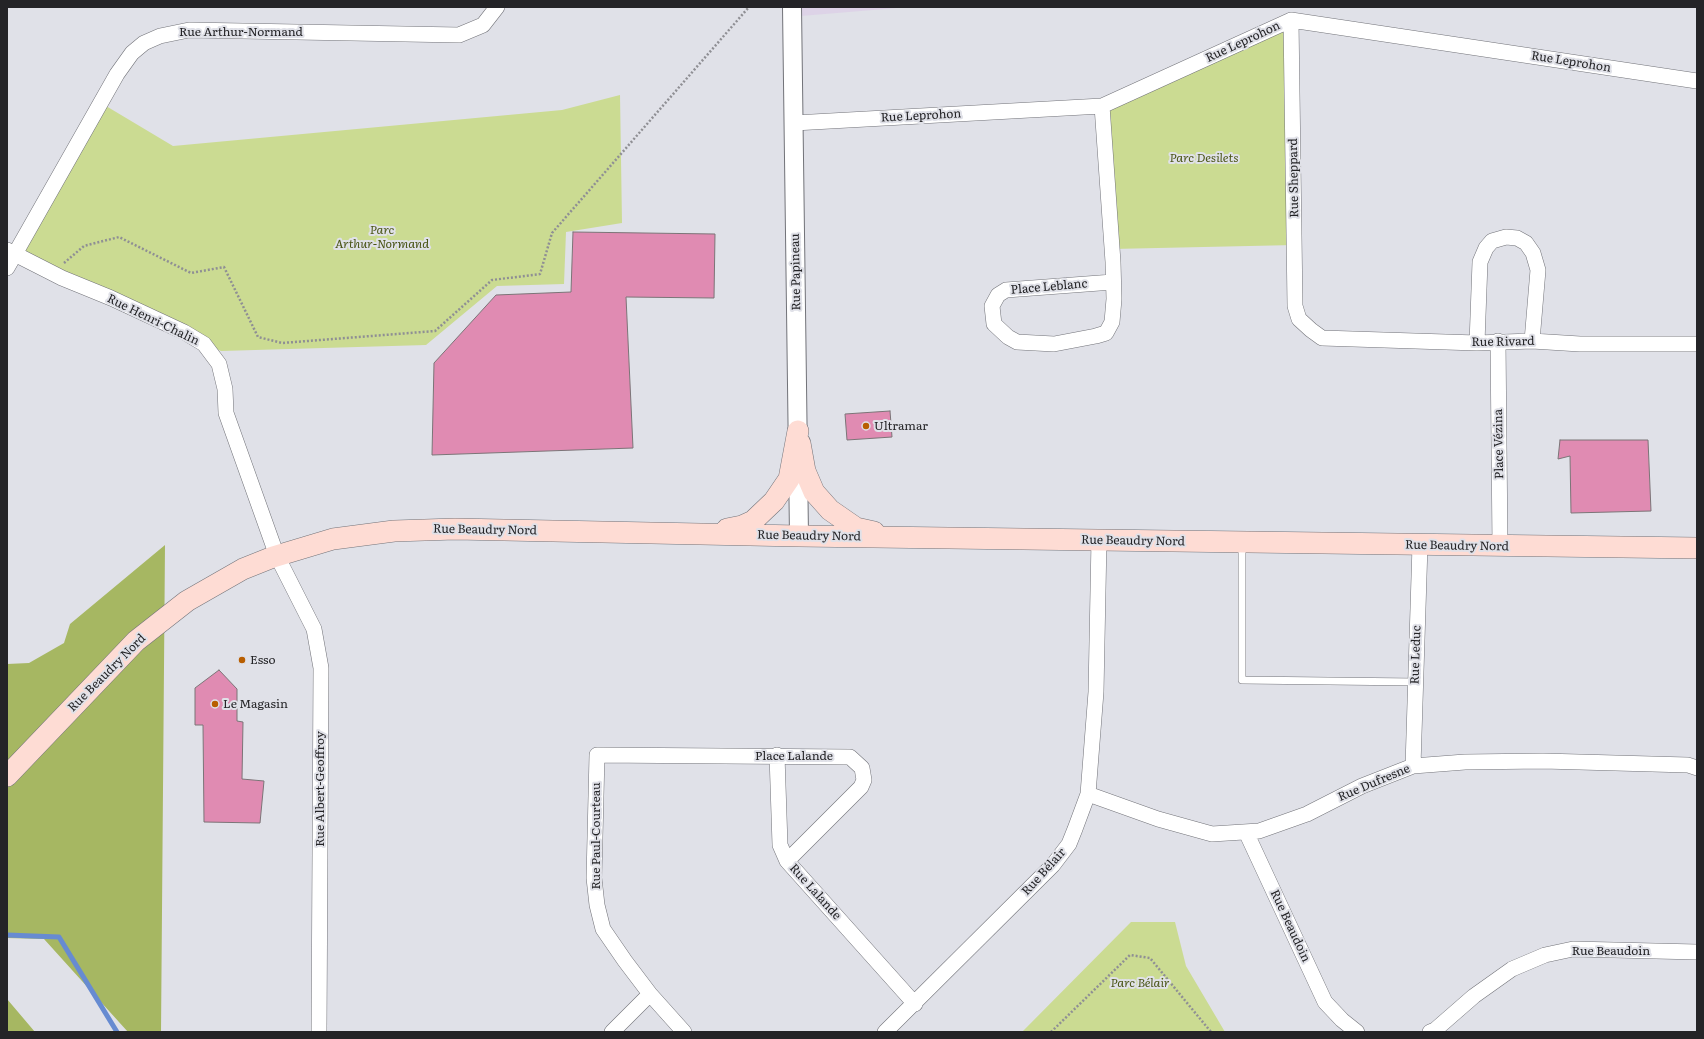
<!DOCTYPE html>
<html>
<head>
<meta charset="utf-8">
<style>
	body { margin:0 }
	#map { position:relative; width:1704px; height:1039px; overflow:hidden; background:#e0e1e8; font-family:Literata,serif }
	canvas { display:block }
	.frame { position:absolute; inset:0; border:8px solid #242427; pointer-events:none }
</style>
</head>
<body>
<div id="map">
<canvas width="1704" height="1039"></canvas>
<div class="frame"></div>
</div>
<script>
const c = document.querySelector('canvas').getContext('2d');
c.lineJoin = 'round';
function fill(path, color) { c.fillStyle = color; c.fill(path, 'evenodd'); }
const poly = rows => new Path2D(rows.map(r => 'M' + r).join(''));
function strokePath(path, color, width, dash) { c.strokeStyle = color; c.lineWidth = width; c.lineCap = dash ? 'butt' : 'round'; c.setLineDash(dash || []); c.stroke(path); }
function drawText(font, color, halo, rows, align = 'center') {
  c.font = font + ' Literata,serif'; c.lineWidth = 4; c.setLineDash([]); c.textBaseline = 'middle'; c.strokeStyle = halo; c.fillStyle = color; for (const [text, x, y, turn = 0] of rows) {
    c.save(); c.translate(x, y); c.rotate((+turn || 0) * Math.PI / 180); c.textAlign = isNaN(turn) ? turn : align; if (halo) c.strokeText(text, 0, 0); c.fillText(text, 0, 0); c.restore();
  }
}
const industrial = poly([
	[801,7,909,7,801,16]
]);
const green = poly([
	[1291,20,1295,245,1112,249,1102,106],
	[620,95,622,223,566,232,564,284,497,286,426,345,221,351,15,255,106,106,173,146,562,110],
	[1131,922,1175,922,1186,966,1225,1032,1022,1032]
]);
const forest = poly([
	[165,545,161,1032,128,1032,44,939,7,938,7,664,29,663,64,643,70,624],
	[7,999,35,1032,7,1032]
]);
const stream = poly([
	[7,935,59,937,117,1032]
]);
const building = poly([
	[573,232,715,234,714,298,626,297,633,448,432,455,434,363,496,295,571,292,573,232],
	[890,411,892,437,847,440,845,414,890,411],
	[1560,440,1648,440,1651,511,1571,513,1570,456,1558,459,1560,440],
	[219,670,237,689,237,721,243,722,242,779,264,781,260,823,204,822,203,725,195,725,195,688,219,670]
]);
const path = poly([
	[64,263,84,246,119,237,191,273,224,267,258,337,282,343,435,331,492,280,540,274,552,233,749,7],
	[1051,1032,1130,955,1150,958,1211,1032]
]);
const service = poly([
	[1242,543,1242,680,1416,682]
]);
const minor = poly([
	[1291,20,1295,306,1299,319,1311,330,1322,338,1477,343,1532,341,1580,344,1697,344],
	[1102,106,1113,262,1114,299,1112,322,1106,333,1096,336,1054,344,1017,342,1008,337,994,324,992,306,998,295,1006,290,1113,282],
	[794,123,1102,106,1291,20,1697,81],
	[7,250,62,278,111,298,184,332,204,344,219,364,225,389,226,413,277,556,314,629,321,668,319,1032],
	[7,268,117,74,132,53,144,43,160,36,189,30,459,35,483,25,497,7],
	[1498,341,1500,546],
	[1477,343,1480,262,1486,248,1492,241,1506,237,1517,238,1526,243,1533,253,1538,270,1532,341],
	[777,755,780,845,787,861,915,1004],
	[1413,766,1420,545],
	[1088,794,1158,819,1212,834,1259,831,1307,814,1362,786,1413,766,1465,762,1543,761,1688,765,1697,768],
	[1246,832,1325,1002,1342,1020,1357,1032],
	[612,1032,650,994],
	[684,1032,650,994,625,961,603,929,597,905,594,878,597,755,850,757,862,768,864,780,861,787,787,861],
	[885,1032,1053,865,1069,844,1075,829,1088,794,1096,692,1099,540],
	[1430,1032,1435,1030,1474,996,1512,969,1545,955,1573,949,1697,952]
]);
const tertiary = poly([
	[792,7,799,536]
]);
const secondary = poly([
	[800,443,805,471,814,492,830,510,856,528,874,532],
	[727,529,742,526,753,521,774,501,789,479,798,431],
	[7,776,136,641,187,601,243,569,273,557,333,539,394,531,455,529,799,536,1697,548]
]);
const markers = [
	[866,426,4,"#b85e00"],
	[242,660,4,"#b85e00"],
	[215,704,4,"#b85e00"]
];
const streetNames = [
	["Rue Arthur-Normand",241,32],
	["Rue Leprohon",1243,42,-25],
	["Rue Leprohon",1571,62,9],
	["Rue Leprohon",921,116,-3],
	["Rue Sheppard",1294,178,-91],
	["Rue Papineau",796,272,-91],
	["Place Leblanc",1049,287,-5],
	["Rue Henri-Chalin",153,320,26],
	["Rue Rivard",1503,342,-1],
	["Place Vézina",1499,444,-91],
	["Rue Beaudry Nord",485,530,1],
	["Rue Beaudry Nord",809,536,1],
	["Rue Beaudry Nord",1133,541,1],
	["Rue Beaudry Nord",1457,546,1],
	["Rue Leduc",1416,655,-88],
	["Rue Beaudry Nord",107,673,-45],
	["Place Lalande",794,756],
	["Rue Dufresne",1374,783,-23],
	["Rue Albert-Geoffroy",320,789,-90],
	["Rue Paul-Courteau",596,836,-90],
	["Rue Bélair",1044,872,-48],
	["Rue Lalande",815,892,48],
	["Rue Beaudoin",1290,926,65],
	["Rue Beaudoin",1611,951]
];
const parkNames = [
	["Parc Desilets",1204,158],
	["Parc",382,230],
	["Arthur-Normand",382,244],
	["Parc Bélair",1140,983]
];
const poiNames = [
	["Ultramar",874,426],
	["Esso",250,660],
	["Le Magasin",223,704]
];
fill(industrial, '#ddd3e7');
fill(green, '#cbdb92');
fill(forest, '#a6b762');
strokePath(stream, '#678bd1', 5);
fill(building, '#e08bb2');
strokePath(building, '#7b7477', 1);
strokePath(service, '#727379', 8);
strokePath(minor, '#727379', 16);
strokePath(tertiary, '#727379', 20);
strokePath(secondary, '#727379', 22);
strokePath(path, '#8f8f94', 2.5, [2, 2]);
strokePath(service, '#fff', 7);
strokePath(minor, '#fff', 15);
strokePath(tertiary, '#fff', 18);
strokePath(secondary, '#fedcd4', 21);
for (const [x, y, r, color] of markers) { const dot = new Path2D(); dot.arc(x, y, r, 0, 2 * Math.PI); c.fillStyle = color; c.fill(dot); strokePath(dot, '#e0e1e8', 1.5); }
drawText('12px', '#242427', '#e0e1e8', streetNames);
drawText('italic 12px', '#4a5516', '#e0e1e8', parkNames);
drawText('12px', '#242427', '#e0e1e8', poiNames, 'left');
</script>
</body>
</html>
